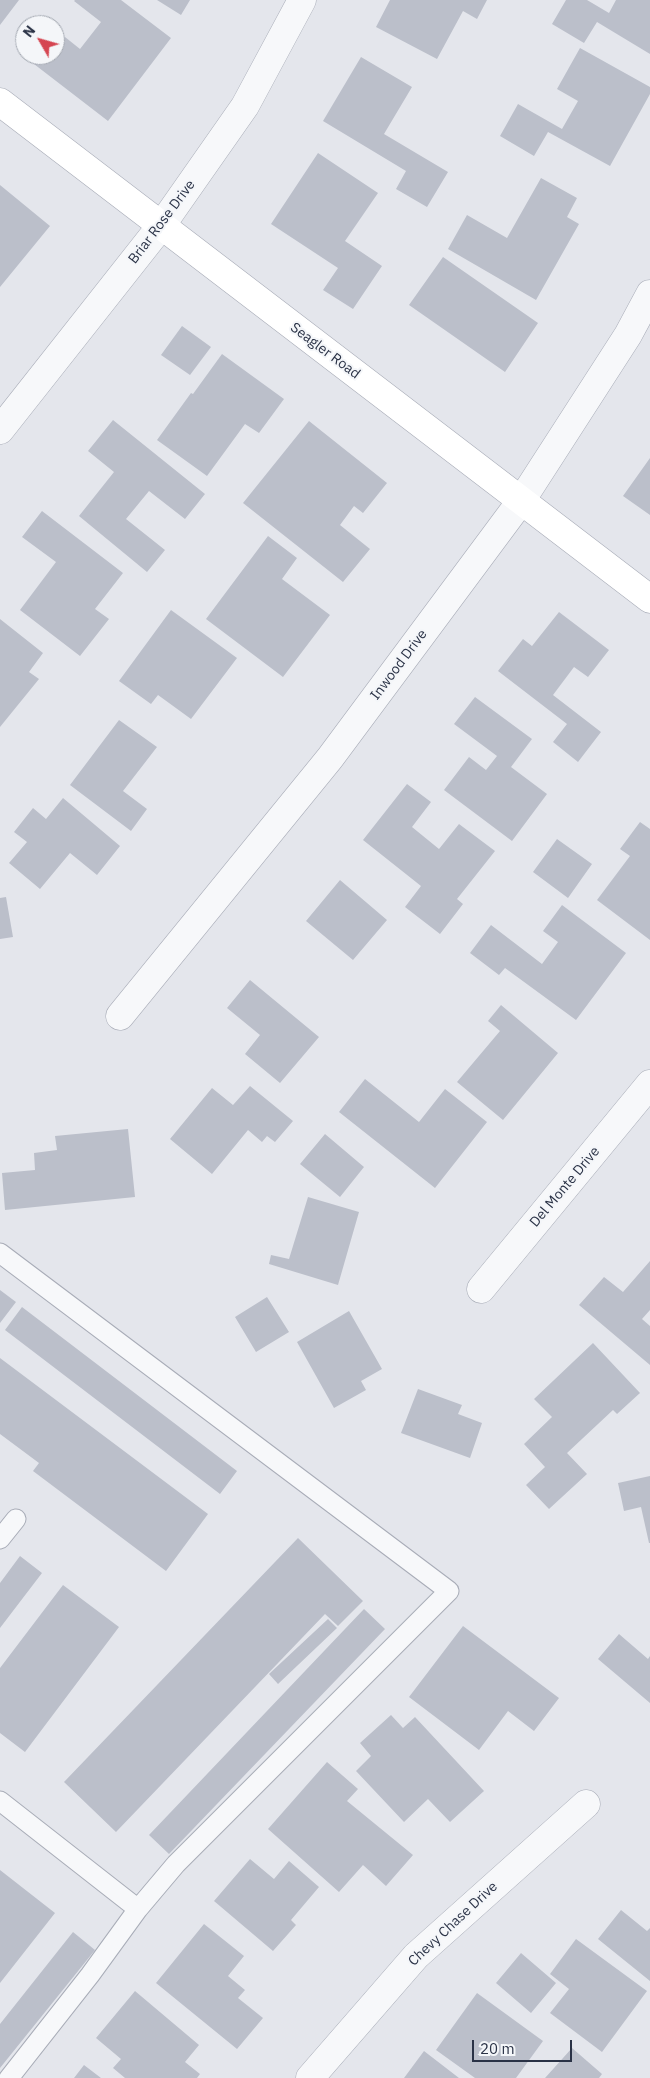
<!DOCTYPE html>
<html>
<head>
<meta charset="utf-8">
<style>
	body { margin:0 }
	#map { position:relative; width:650px; height:2078px; overflow:hidden; background:#e4e6ec; font-family:"IBM Plex Sans",sans-serif }
	canvas { display:block }
	.north { position:absolute; left:15px; top:15px; width:50px; height:50px; box-sizing:border-box; background:#f4f6f9; border:1px solid #a3a8b1; border-radius:50%; rotate:308deg; font-size:14px; font-weight:700; line-height:20px; text-align:center; color:#2a3246 }
	.north::after { content:''; display:block; margin:auto; width:18px; height:22px; background:#d54551; clip-path:polygon(50% 0,100% 100%,50% 72%,0 100%) }
	.scale { position:absolute; left:472px; top:2040px; width:100px; height:22px; box-sizing:border-box; border:2px solid #2a3246; border-top:0; padding-left:6px; font-size:15px; line-height:18px; white-space:nowrap; color:#2a3246; -webkit-text-stroke:4px #f4f6f9; paint-order:stroke }
</style>
</head>
<body>
<div id="map">
<canvas width="650" height="2078"></canvas>
<div class="north">N</div>
<div class="scale">20 m</div>
</div>
<script>
const c = document.querySelector('canvas').getContext('2d');
c.lineJoin = 'round';
function fill(path, color) { c.fillStyle = color; c.fill(path, 'evenodd'); }
const poly = rows => new Path2D(rows.map(r => 'M' + r).join(''));
function strokePath(path, color, width, dash) { c.strokeStyle = color; c.lineWidth = width; c.lineCap = dash ? 'butt' : 'round'; c.setLineDash(dash || []); c.stroke(path); }
function drawText(font, color, halo, rows, align = 'center') {
  c.font = font + ' "IBM Plex Sans",sans-serif'; c.lineWidth = 4; c.setLineDash([]); c.textBaseline = 'middle'; c.strokeStyle = halo; c.fillStyle = color; for (const [text, x, y, turn = 0] of rows) {
    c.save(); c.translate(x, y); c.rotate((+turn || 0) * Math.PI / 180); c.textAlign = isNaN(turn) ? turn : align; if (halo) c.strokeText(text, 0, 0); c.fillText(text, 0, 0); c.restore();
  }
}
const building = poly([
	[0,0,19,0,0,25],
	[75,0,121,0,171,38,108,121,21,54,25,48,25,55,55,55,55,29,80,49,101,22,74,1],
	[157,0,190,0,181,15],
	[390,0,487,0,477,19,463,11,437,59,376,27],
	[566,0,587,0,609,13,616,0,650,0,650,54,597,22,584,43,552,24],
	[580,48,650,87,650,94,610,166,548,132,534,156,500,136,518,104,562,129,578,101,557,89],
	[361,57,412,87,384,134,448,172,427,207,396,189,406,171,323,121],
	[318,153,378,193,345,241,382,266,353,309,323,290,338,268,271,224],
	[541,178,577,198,567,217,579,224,536,300,448,249,467,215,507,238],
	[0,185,50,226,0,287],
	[443,257,538,323,505,372,409,305],
	[182,326,211,347,190,375,161,355],
	[222,354,284,399,259,433,245,424,207,476,157,440,191,393,193,394],
	[113,420,205,494,185,519,149,491,126,519,165,550,147,572,79,516,114,472,88,451],
	[309,421,387,483,363,513,354,506,340,525,370,549,343,582,243,503],
	[650,458,650,515,623,496],
	[42,511,123,573,95,609,109,619,80,656,20,610,56,562,22,537],
	[268,536,297,558,282,579,330,615,283,677,206,619],
	[171,610,237,658,191,719,158,695,151,704,119,681],
	[559,612,609,650,588,677,574,667,553,695,601,732,578,762,553,742,567,724,498,671,523,639,532,646],
	[0,619,43,653,29,672,39,679,0,727],
	[475,697,532,739,511,767,547,794,512,841,444,790,469,757,486,770,497,756,454,724],
	[119,720,157,747,123,791,147,809,131,831,70,785],
	[407,784,431,802,412,827,439,849,459,824,495,851,457,899,463,904,440,934,405,907,421,886,363,840],
	[63,798,120,846,97,875,70,853,40,889,9,863,27,842,14,832,33,808,46,819],
	[640,822,650,829,650,940,597,900,630,856,620,849],
	[557,839,592,864,568,898,533,872],
	[340,880,387,920,353,960,306,921],
	[6,897,13,937,0,939,0,898],
	[562,905,626,953,576,1020,505,968,499,975,470,953,491,925,542,964,558,942,543,931],
	[250,980,319,1037,280,1083,245,1054,260,1035,227,1008],
	[501,1005,558,1053,503,1120,457,1082,500,1031,488,1021],
	[365,1079,419,1122,445,1089,487,1122,435,1188,339,1112],
	[250,1086,293,1121,275,1142,267,1136,262,1142,248,1130,212,1174,170,1139,212,1088,233,1105],
	[128,1129,135,1197,5,1210,2,1173,35,1170,34,1153,57,1150,55,1136],
	[325,1134,364,1167,340,1197,300,1164],
	[308,1197,359,1212,338,1285,269,1264,271,1255,289,1259],
	[650,1261,650,1310,642,1319,650,1326,650,1365,579,1305,604,1277,623,1292],
	[0,1290,16,1302,0,1323],
	[267,1297,289,1332,256,1352,235,1317],
	[22,1307,237,1471,220,1494,5,1330],
	[349,1311,382,1369,361,1381,366,1390,334,1408,297,1342],
	[593,1343,640,1393,617,1414,613,1410,567,1453,587,1474,549,1509,526,1485,545,1467,524,1444,552,1417,534,1399],
	[0,1358,208,1514,166,1571,33,1471,39,1463,0,1434],
	[418,1389,462,1405,458,1414,482,1423,470,1458,401,1433],
	[650,1476,650,1543,649,1543,641,1507,624,1511,618,1483],
	[298,1538,363,1601,338,1626,325,1614,116,1832,64,1782],
	[20,1556,42,1573,0,1628,0,1583],
	[63,1585,119,1627,25,1752,0,1733,0,1668],
	[364,1609,385,1629,169,1854,149,1835],
	[328,1619,337,1628,278,1684,269,1674],
	[463,1626,559,1698,534,1731,508,1711,479,1750,409,1697],
	[619,1634,648,1659,650,1656,650,1703,598,1659],
	[391,1715,403,1728,415,1717,484,1791,450,1822,428,1799,404,1822,356,1771,371,1756,360,1743],
	[327,1762,358,1789,347,1801,413,1855,386,1886,363,1865,339,1892,268,1829],
	[250,1859,274,1879,289,1861,319,1887,291,1920,296,1925,273,1951,214,1901],
	[0,1870,55,1913,0,1983],
	[621,1910,647,1931,650,1928,650,1981,598,1939],
	[204,1924,244,1956,228,1976,245,1990,238,1998,263,2018,237,2049,156,1983],
	[73,1932,95,1950,0,2068,0,2024],
	[576,1939,647,1991,602,2052,550,2013,569,1989,550,1974],
	[521,1953,556,1983,531,2013,496,1983],
	[135,1991,199,2045,185,2062,200,2074,197,2078,125,2078,113,2068,121,2059,96,2038],
	[477,1993,543,2041,516,2078,475,2078,436,2050],
	[572,2048,602,2074,599,2078,545,2078],
	[424,2051,459,2078,404,2078],
	[84,2065,101,2078,74,2078]
]);
const lane = poly([
	[0,1253,449,1591,176,1864,138,1909,90,1975,9,2078],
	[0,1539,16,1519],
	[0,1801,138,1909]
]);
const street = poly([
	[0,430,161,226,245,106,302,0],
	[120,1016,330,758,521,501,628,335,650,294],
	[481,1289,650,1084],
	[310,2078,416,1956,586,1804]
]);
const secondary = poly([
	[0,102,650,599]
]);
const streetNames = [
	["Briar Rose Drive",162,222,-53],
	["Seagler Road",325,351,37],
	["Inwood Drive",399,665,-53],
	["Del Monte Drive",565,1187,-50],
	["Chevy Chase Drive",453,1924,-43]
];
fill(building, '#bbbfca');
strokePath(lane, '#a8acb7', 21);
strokePath(street, '#a8acb7', 29);
strokePath(secondary, '#a8acb7', 29);
strokePath(lane, '#f7f8fa', 19);
strokePath(street, '#f7f8fa', 28);
strokePath(secondary, '#fff', 28);
drawText('14px', '#2a3246', '#f4f6f9', streetNames);
</script>
</body>
</html>
